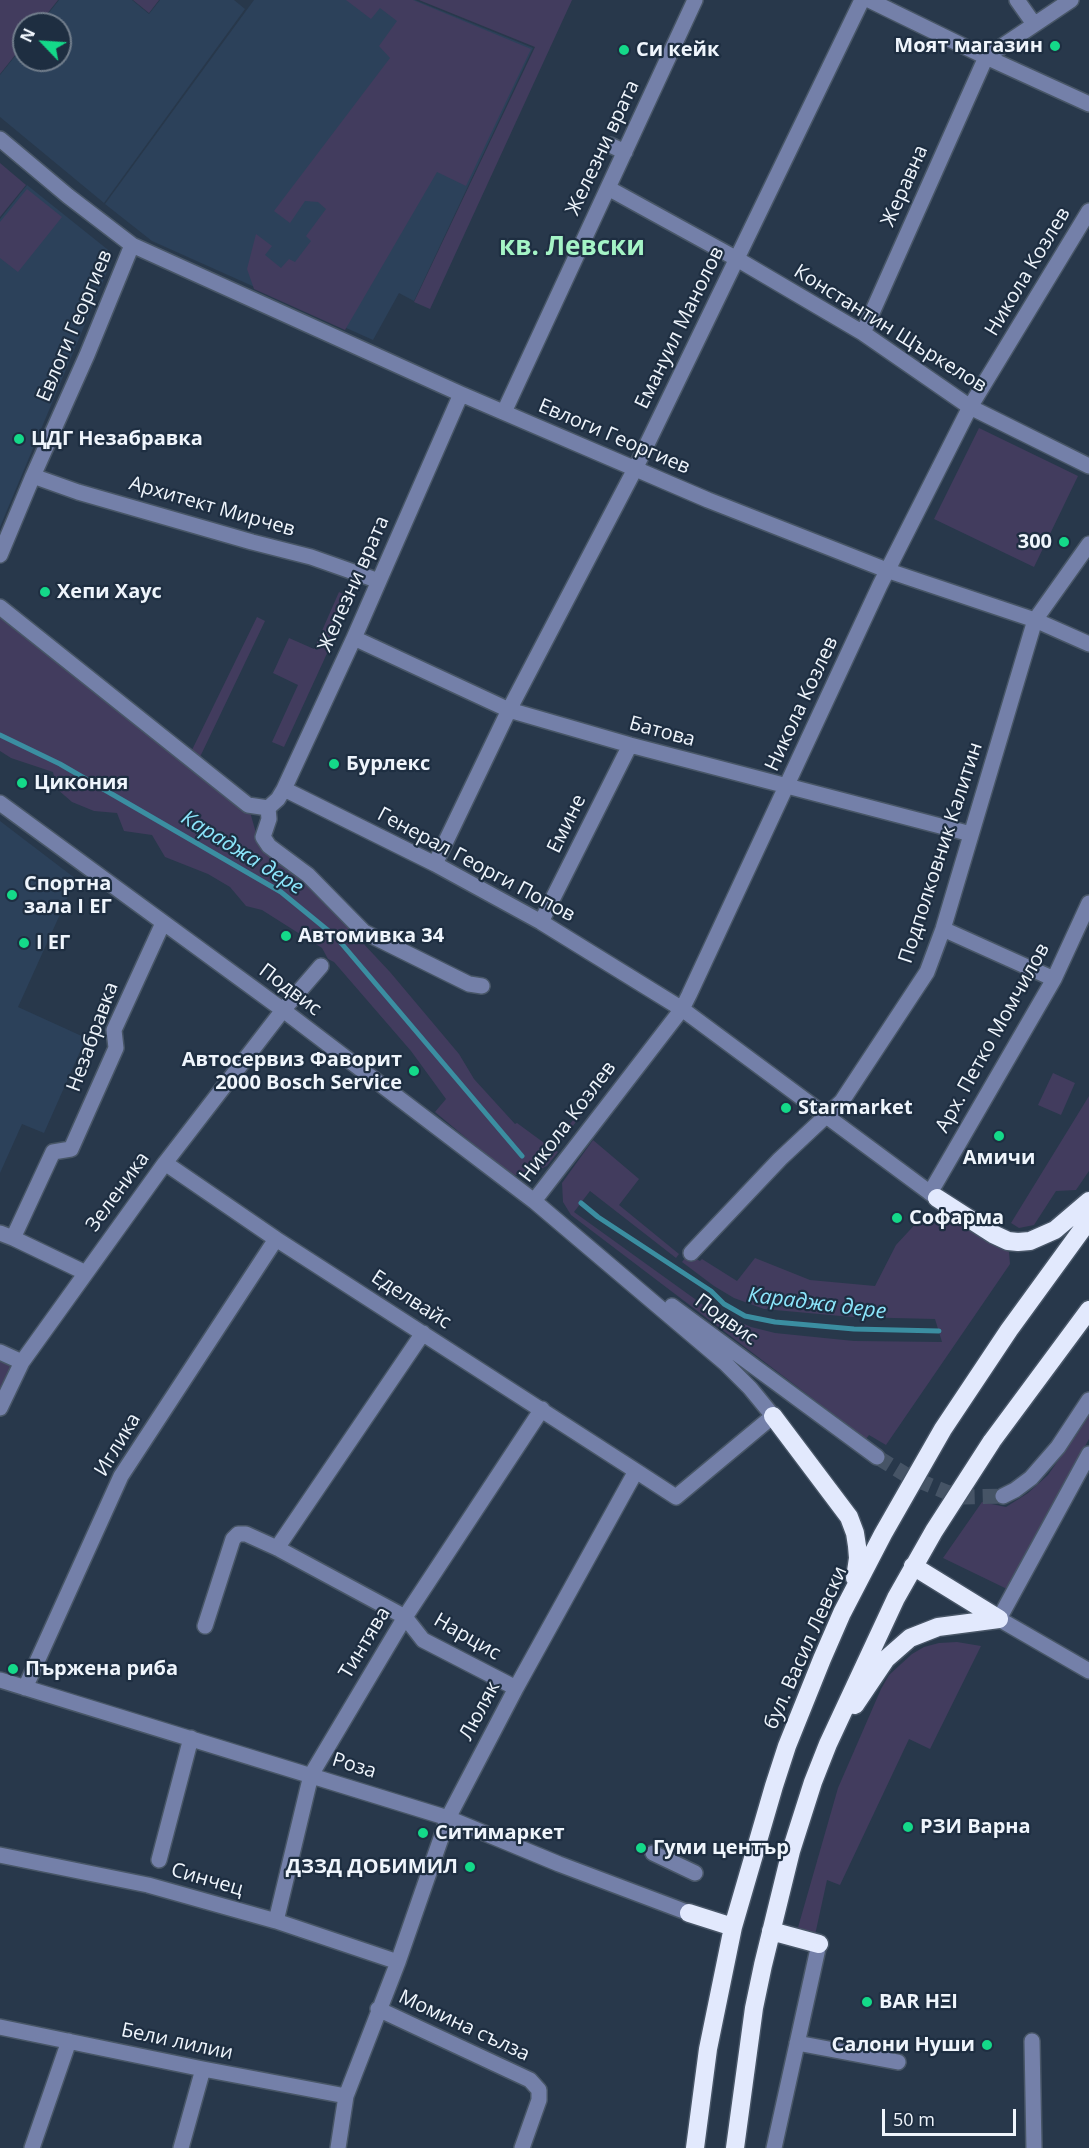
<!DOCTYPE html>
<html>
<head>
<meta charset="utf-8">
<style>
	body { margin:0 }
	#map { position:relative; width:1089px; height:2148px; overflow:hidden; background:#28384b; font-family:"Open Sans",sans-serif }
	canvas { display:block }
	.north { position:absolute; left:12px; top:12px; width:60px; height:60px; box-sizing:border-box; background:#1e2e41; border:2px solid #727e8c; border-radius:50%; rotate:295deg; font-size:16px; font-weight:700; line-height:24px; text-align:center; color:#eff5fc }
	.north::after { content:''; display:block; margin:auto; width:21px; height:27px; background:#14d989; clip-path:polygon(50% 0,100% 100%,50% 72%,0 100%) }
	.scale { position:absolute; left:882px; top:2109px; width:134px; height:27px; box-sizing:border-box; border:3px solid #eff5fc; border-top:0; padding-left:8px; font-size:18px; line-height:21px; white-space:nowrap; color:#eff5fc; -webkit-text-stroke:4px #1e2e41; paint-order:stroke }
</style>
</head>
<body>
<div id="map">
<canvas width="1089" height="2148"></canvas>
<div class="north">N</div>
<div class="scale">50 m</div>
</div>
<script>
const c = document.querySelector('canvas').getContext('2d');
c.lineJoin = 'round';
function fill(path, color) { c.fillStyle = color; c.fill(path, 'evenodd'); }
const poly = rows => new Path2D(rows.map(r => 'M' + r).join(''));
function strokePath(path, color, width, dash) { c.strokeStyle = color; c.lineWidth = width; c.lineCap = dash ? 'butt' : 'round'; c.setLineDash(dash || []); c.stroke(path); }
function drawText(font, color, halo, rows, align = 'center') {
  c.font = font + ' "Open Sans",sans-serif'; c.lineWidth = 4.5; c.setLineDash([]); c.textBaseline = 'middle'; c.strokeStyle = halo; c.fillStyle = color; for (const [text, x, y, turn = 0] of rows) {
    c.save(); c.translate(x, y); c.rotate((+turn || 0) * Math.PI / 180); c.textAlign = isNaN(turn) ? turn : align; if (halo) c.strokeText(text, 0, 0); c.fillText(text, 0, 0); c.restore();
  }
}
const built = poly([
	[59,0,132,0,149,14,160,0,234,0,245,9,104,203,0,117,0,75,24,45,24,60,60,60,60,24,40,24],
	[254,0,415,0,533,48,414,301,399,293,373,340,152,241,105,204],
	[27,185,112,253,112,260,0,527,0,219],
	[0,821,76,879,18,1007,86,1038,44,1133,22,1124,0,1173]
]);
const green = poly([
	[0,0,58,0,39,24,24,24,24,44,0,74],
	[133,0,159,0,149,13],
	[346,0,413,0,531,49,466,186,437,172,345,330,254,289,247,269,256,234,272,246,265,255,281,268,289,259,295,262,311,241,306,236,326,209,318,202,305,201,290,223,274,211,390,58,379,46,397,21,380,8,371,19],
	[419,0,572,0,430,309,414,302,535,47],
	[0,163,26,185,0,217],
	[27,189,62,217,18,272,0,258,0,222],
	[979,428,1078,476,1034,567,934,519],
	[339,592,352,599,284,747,272,742,298,685,273,673,289,638,314,649],
	[0,607,248,805,258,840,296,865,364,932,358,938,360,940,390,972,459,1054,474,1079,515,1124,517,1123,551,1148,597,1090,599,1091,555,1150,558,1152,547,1166,528,1175,515,1175,507,1172,435,1112,446,1099,411,1051,334,962,328,959,322,948,262,910,246,906,230,887,208,874,165,857,152,835,124,831,117,813,94,811,72,802,57,789,53,772,11,758,0,751],
	[257,617,265,621,199,759,191,752],
	[1053,1073,1075,1083,1061,1115,1038,1105],
	[1089,1096,1089,1171,1076,1190,1056,1191,1034,1225,1019,1228,1011,1223],
	[593,1140,639,1179,619,1205,679,1254,676,1258,590,1191,574,1212,706,1307,751,1327,775,1333,854,1341,942,1342,935,1319,852,1317,764,1309,734,1298,714,1286,682,1262,688,1254,700,1261,702,1259,737,1281,755,1258,810,1280,875,1286,896,1245,920,1219,946,1212,980,1237,1009,1252,1010,1264,886,1445,869,1435,866,1439,571,1215,563,1202,562,1183],
	[0,1352,22,1362,0,1408],
	[1089,1416,1089,1439,1007,1589,943,1558,982,1502,1006,1507,1028,1493,1048,1475],
	[957,1642,981,1646,930,1749,909,1739,840,1885,827,1880,815,1935,797,1931,838,1788,881,1689,889,1675,912,1654,924,1647,939,1643]
]);
const stream = poly([
	[0,735,60,764,281,892,336,937,522,1156],
	[581,1203,598,1217,711,1291,724,1304,745,1316,775,1322,854,1329,939,1331]
]);
const minorTunnel = poly([
	[877,1457,908,1476,946,1492,963,1497,1003,1496]
]);
const minor = poly([
	[869,0,986,57,1089,104],
	[1017,0,1034,24],
	[0,139,68,196,132,245,461,394,708,500,889,571,1035,620,1089,644],
	[610,145,625,152],
	[608,188,737,259,863,333,970,407,1089,466],
	[863,333,986,57,1071,0],
	[504,412,695,0],
	[33,476,78,492,252,542,311,557,379,581],
	[0,555,33,476,87,355,132,245],
	[0,607,248,805,268,808,278,799,284,789,435,864,541,922,682,1009,937,1198],
	[354,638,509,710,630,745,971,834],
	[284,789,354,638,461,394],
	[0,803,283,1010,534,1201,725,1363,750,1388,773,1416,676,1497,636,1471,516,1688,448,1818,398,1962,346,2096,338,2148],
	[268,808,269,819,263,837,269,846,308,875,364,932,469,984,482,986],
	[435,864,509,710,635,469,862,0],
	[541,922,630,745],
	[943,929,1054,979],
	[165,1163,276,1239,636,1471],
	[930,1193,1054,979,1089,903],
	[534,1201,682,1009,689,995,880,585,970,407,1089,211],
	[0,1233,13,1238,53,1152,71,1149,116,1048,114,1030,163,923],
	[13,1238,86,1273],
	[691,1253,780,1159,842,1101,927,972,943,929,1035,620,1089,544],
	[672,1306,877,1457],
	[0,1352,22,1362],
	[0,1408,22,1362,165,1163,283,1010,321,966],
	[1089,1454,999,1619,1089,1671],
	[1003,1496,1015,1490,1031,1478,1058,1447,1089,1400],
	[277,1548,423,1333],
	[205,1626,233,1539,238,1534,246,1534,277,1548,405,1617,423,1640,516,1688],
	[0,1680,448,1818,559,1864,689,1913],
	[25,1688,121,1476,276,1239],
	[653,1853,695,1873],
	[0,1855,148,1885,276,1921,398,1962],
	[159,1860,191,1738],
	[276,1921,311,1775,405,1617,542,1409],
	[378,2009,530,2080,539,2090,539,2100,522,2148],
	[0,2027,203,2069,346,2096],
	[1032,2041,1034,2148],
	[797,2043,898,2062],
	[32,2148,69,2041],
	[181,2148,203,2069],
	[774,2148,819,1944]
]);
const highway = poly([
	[937,1198,993,1234,1008,1241,1018,1242,1030,1241,1055,1230,1089,1201],
	[773,1416,849,1517,855,1533,857,1546,858,1558,855,1578],
	[913,1566,999,1619],
	[855,1705,886,1659,910,1638,938,1627,999,1619],
	[689,1913,733,1927],
	[771,1931,819,1944],
	[695,2148,708,2049,733,1927,774,1786,787,1746,822,1659,842,1613,883,1534,943,1429,1009,1330,1089,1220],
	[735,2148,754,2008,763,1965,791,1851,813,1782,828,1744,896,1598,934,1531,992,1441,1089,1310]
]);
const markers = [
	[1055,46,6,"#14d989"],
	[624,50,6,"#14d989"],
	[19,439,6,"#14d989"],
	[1064,542,6,"#14d989"],
	[45,592,6,"#14d989"],
	[334,764,6,"#14d989"],
	[22,783,6,"#14d989"],
	[12,895,6,"#14d989"],
	[286,936,6,"#14d989"],
	[24,943,6,"#14d989"],
	[414,1071,6,"#14d989"],
	[786,1108,6,"#14d989"],
	[999,1136,6,"#14d989"],
	[897,1218,6,"#14d989"],
	[13,1669,6,"#14d989"],
	[908,1827,6,"#14d989"],
	[423,1833,6,"#14d989"],
	[641,1848,6,"#14d989"],
	[470,1867,6,"#14d989"],
	[867,2002,6,"#14d989"],
	[987,2045,6,"#14d989"]
];
const poiNames = [
	["Моят магазин",1043,46,"right"],
	["Си кейк",636,50],
	["ЦДГ Незабравка",31,439],
	["300",1052,542,"right"],
	["Хепи Хаус",57,592],
	["Бурлекс",346,764],
	["Цикония",34,783],
	["Спортна",24,884],
	["зала I ЕГ",24,907],
	["Автомивка 34",298,936],
	["I ЕГ",36,943],
	["Автосервиз Фаворит",402,1060,"right"],
	["2000 Bosch Service",402,1083,"right"],
	["Starmarket",798,1108],
	["Амичи",999,1158,"center"],
	["Софарма",909,1218],
	["Пържена риба",25,1669],
	["РЗИ Варна",920,1827],
	["Ситимаркет",435,1833],
	["Гуми център",653,1848],
	["ДЗЗД ДОБИМИЛ",458,1867,"right"],
	["BAR HΞI",879,2002],
	["Салони Нуши",975,2045,"right"]
];
const streetNames = [
	["Железни врата",603,148,-65],
	["Жеравна",905,186,-66],
	["Никола Козлев",1028,272,-59],
	["Евлоги Георгиев",75,326,-67],
	["Емануил Манолов",680,328,-64],
	["Константин Щъркелов",890,329,32],
	["Евлоги Георгиев",614,437,23],
	["Архитект Мирчев",212,507,16],
	["Железни врата",354,584,-66],
	["Никола Козлев",802,704,-65],
	["Батова",662,732,15],
	["Емине",567,824,-64],
	["Подполковник Калитин",941,853,-72],
	["Генерал Георги Попов",476,865,28],
	["Подвис",290,990,37],
	["Незабравка",93,1037,-70],
	["Арх. Петко Момчилов",993,1038,-61],
	["Никола Козлев",568,1122,-53],
	["Зеленика",118,1192,-54],
	["Еделвайс",411,1300,33],
	["Подвис",726,1320,36],
	["Иглика",118,1445,-59],
	["Нарцис",467,1637,30],
	["Тинтява",365,1643,-59],
	["бул. Васил Левски",806,1648,-66],
	["Люляк",480,1711,-62],
	["Роза",354,1766,17],
	["Синчец",207,1880,16],
	["Момина сълза",464,2026,25],
	["Бели лилии",177,2042,12]
];
const waterNames = [
	["Караджа дере",242,853,32],
	["Караджа дере",817,1304,7]
];
const districtNames = [
	["кв. Левски",572,248]
];
fill(built, '#2c415a');
fill(green, '#423c5e');
strokePath(stream, '#3b8ea1', 5);
strokePath(minorTunnel, '#465466', 15, [15, 8]);
strokePath(minor, '#485667', 18);
strokePath(highway, '#485667', 21);
strokePath(minor, '#7480a9', 15);
strokePath(highway, '#e2e9fd', 18);
for (const [x, y, r, color] of markers) { const dot = new Path2D(); dot.arc(x, y, r, 0, 2 * Math.PI); c.fillStyle = color; c.fill(dot); strokePath(dot, '#1e2e41', 2); }
drawText('bold 20px', '#eff5fc', '#1e2e41', poiNames, 'left');
drawText('20px', '#eff5fc', '#1e2e41', streetNames);
drawText('italic 21px', '#8ce6fc', '#1e2e41', waterNames);
drawText('bold 26px', '#a5f4c6', '#1e2e41', districtNames);
</script>
</body>
</html>
